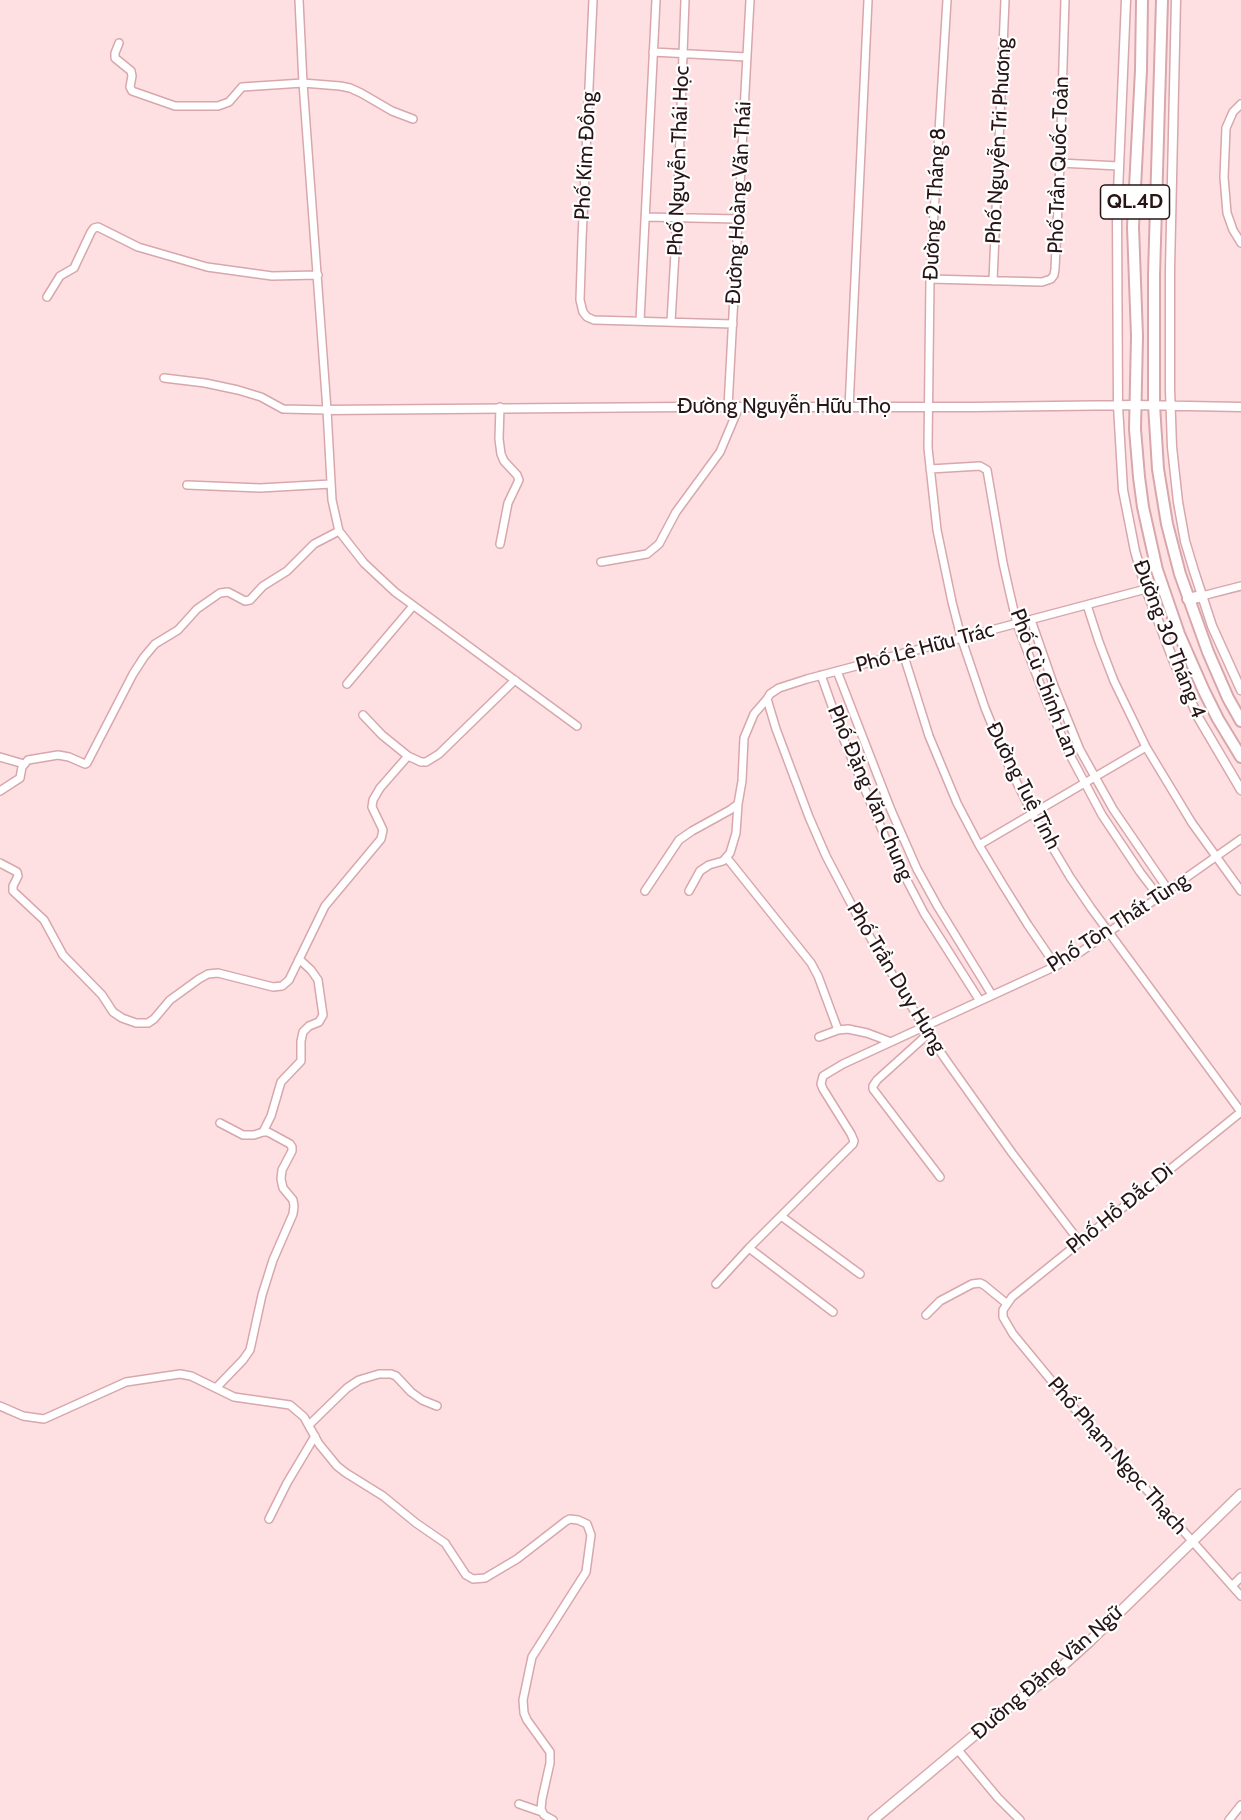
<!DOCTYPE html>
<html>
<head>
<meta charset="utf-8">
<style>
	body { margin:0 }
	canvas { display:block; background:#ffe0e2 }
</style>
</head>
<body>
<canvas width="1241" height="1820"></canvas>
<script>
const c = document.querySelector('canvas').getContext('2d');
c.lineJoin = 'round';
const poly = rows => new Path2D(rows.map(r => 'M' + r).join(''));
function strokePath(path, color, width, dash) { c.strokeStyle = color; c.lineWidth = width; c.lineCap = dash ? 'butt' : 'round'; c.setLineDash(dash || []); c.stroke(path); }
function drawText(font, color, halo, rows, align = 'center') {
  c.font = font + ' Cabin,sans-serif'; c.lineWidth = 4.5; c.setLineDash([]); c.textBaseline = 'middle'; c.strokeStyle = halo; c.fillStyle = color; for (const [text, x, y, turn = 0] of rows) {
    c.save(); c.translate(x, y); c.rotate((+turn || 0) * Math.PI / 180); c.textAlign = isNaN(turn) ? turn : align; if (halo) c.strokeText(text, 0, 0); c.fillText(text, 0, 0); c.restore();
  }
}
const minor = poly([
	[299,0,303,83,327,410,332,500,339,531,364,563,395,592,577,726],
	[593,0,582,239,580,300,583,312,587,317,594,320,733,324],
	[947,0,930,279,928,448,937,530,952,602,961,637,985,708,1010,769,1032,813,1070,877,1091,908,1241,1112],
	[119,43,115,53,115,58,131,71,132,76,130,87,132,91,175,106,218,106,229,102,242,87,303,83,340,86,350,88,361,93,392,111,413,119],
	[653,52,747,57],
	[1241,104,1233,112,1226,128,1224,177,1227,213,1233,230,1241,243],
	[1060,163,1119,166],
	[646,217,738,219],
	[930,279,1042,282,1051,279,1054,275,1055,269,1060,163,1065,0],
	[993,281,1005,0],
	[47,297,60,276,74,268,91,232,94,228,98,227,138,247,207,267,272,276,318,275],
	[640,321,656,0],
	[671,322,677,218,685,0],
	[164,378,205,383,238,390,261,397,283,409,327,410],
	[500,407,499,439,501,454,504,461,517,475,519,480,508,503,500,544],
	[728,407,750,0],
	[849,408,868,0],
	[930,469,980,466,987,470,1003,563,1010,594,1017,624,1046,700,1070,755,1102,815,1140,872,1159,897],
	[187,485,260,488,331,484],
	[601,562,647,554,659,544,676,512,720,452,739,407],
	[1202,596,1241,586],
	[1087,605,1099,642,1114,681,1146,747,1192,823,1241,891],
	[1031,620,1054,686,1080,750,1113,809,1169,891],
	[903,653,929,736,957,803,979,845,1003,885,1028,925,1056,966],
	[837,671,891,810,917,869,938,907,992,995],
	[821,675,844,740,888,844,924,913,980,1001],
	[347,684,413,606],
	[363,715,382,735,408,756,421,762,426,762,439,754,515,680],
	[0,757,24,764],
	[0,791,20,778,22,767,28,760,58,755,69,757,85,764,87,763,133,674,144,657,155,644,178,630,197,609,220,593,228,592,245,601,250,600,263,586,287,571,314,544,339,531],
	[979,845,1146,747],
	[727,858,811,963,818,976,838,1030],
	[0,863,17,872,18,876,13,886,13,891,44,920,63,955,102,995,113,1012,122,1018,136,1023,148,1023,154,1019,170,1000,199,979,208,974,218,973,273,987,282,986,289,980,325,906,381,839,383,830,372,807,373,800,380,788,408,756],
	[645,891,679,840,692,831,730,810,738,804,742,781,744,738,754,714,767,699],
	[689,891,700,871,709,865,723,861,730,853,736,833,738,804],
	[928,1034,877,1080,873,1086,873,1089,940,1177],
	[819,1037,838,1030,848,1029,867,1033,891,1042],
	[1241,1112,1012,1297,1003,1310,1003,1317,1013,1334,1074,1408,1241,1596],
	[263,1132,271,1116,281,1082,301,1061,301,1041,303,1032,309,1026,319,1022,323,1015,318,980,311,970,299,959],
	[781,1216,860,1274],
	[1079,1241,1012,1153,948,1063,928,1034,858,917,826,856,809,817,776,729,767,699,770,694,779,688,807,679,1146,589],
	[749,1248,833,1312],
	[716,1284,749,1248,853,1144,854,1141,851,1134,823,1089,821,1084,823,1076,843,1064,1056,966,1082,951,1241,839],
	[926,1315,940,1301,972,1284,980,1283,984,1285,1006,1303],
	[216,1388,243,1360,250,1350,262,1295,273,1260,293,1214,294,1206,293,1200,283,1188,281,1179,282,1170,292,1151,292,1147,290,1144,268,1132,263,1132,254,1135,243,1135,220,1123],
	[0,1406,23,1416,44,1419,126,1382,180,1374,191,1376,234,1397,290,1405,304,1417,319,1444,337,1466,346,1473,383,1496,416,1523,445,1543,466,1575,473,1579,485,1578,517,1559,566,1521,570,1519,578,1520,587,1524,591,1535,586,1572,532,1657,523,1700,524,1713,527,1720,550,1752,550,1763,542,1799,541,1809,544,1815,553,1820],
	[309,1425,347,1388,359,1380,379,1374,391,1374,396,1376,411,1392,422,1400,437,1406],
	[269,1519,287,1483,315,1436],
	[1232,1586,1241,1577],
	[958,1750,998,1798,1020,1820],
	[519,1804,542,1812],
	[1229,1820,1241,1805]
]);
const tertiary = poly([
	[1126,0,1117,216,1118,406,1123,490,1135,551,1146,589,1174,662,1198,717,1241,790],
	[1176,0,1170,269,1170,389,1172,447,1178,502,1185,541,1194,571,1212,626,1241,690],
	[327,410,682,407,975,407,1135,405,1241,407]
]);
const secondary = poly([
	[873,1820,994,1719,1059,1669,1089,1642,1241,1494]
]);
const trunk = poly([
	[1142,0,1141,70,1133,227,1137,336,1135,429,1139,477,1143,507,1157,570,1179,634,1204,691,1218,719,1241,757],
	[1162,0,1154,275,1154,405,1158,469,1167,524,1180,574,1208,652,1228,698,1241,721],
	[1188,599,1202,596]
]);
const shields = [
	[1135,202,69]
];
const shieldNames = [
	["QL.4D",1135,202]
];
const streetNames = [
	["Phố Nguyễn Tri Phương",999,141,-87],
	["Phố Kim Đồng",586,156,-87],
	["Phố Nguyễn Thái Học",679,161,-88],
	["Phố Trần Quốc Toản",1059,165,-88],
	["Đường Hoàng Văn Thái",739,203,-87],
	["Đường 2 Tháng 8",935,204,-87],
	["Đường Nguyễn Hữu Thọ",784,407],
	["Đường 30 Tháng 4",1169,639,69],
	["Phố Lê Hữu Trác",925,648,-15],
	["Phố Cù Chính Lan",1044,683,69],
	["Đường Tuệ Tĩnh",1023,786,63],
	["Phố Đặng Văn Chung",870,793,67],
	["Phố Tôn Thất Tùng",1118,923,-33],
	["Phố Trần Duy Hưng",896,978,59],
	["Phố Hồ Đắc Di",1120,1209,-39],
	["Phố Phạm Ngọc Thạch",1117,1456,49],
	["Đường Đặng Văn Ngữ",1047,1673,-41]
];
strokePath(minor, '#d8a7ab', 10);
strokePath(tertiary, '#d8a7ab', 11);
strokePath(secondary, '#d8a7ab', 12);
strokePath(trunk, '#d8a7ab', 14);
strokePath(minor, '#fff', 7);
strokePath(tertiary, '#fff', 8);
strokePath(secondary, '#fff', 9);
strokePath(trunk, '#fff', 10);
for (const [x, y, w] of shields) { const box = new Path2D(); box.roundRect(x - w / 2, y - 17, w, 34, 4.5); c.fillStyle = '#fff'; c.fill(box); strokePath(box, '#261416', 1.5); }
drawText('bold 20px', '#261416', null, shieldNames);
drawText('21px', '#261416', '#fff', streetNames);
</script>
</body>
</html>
